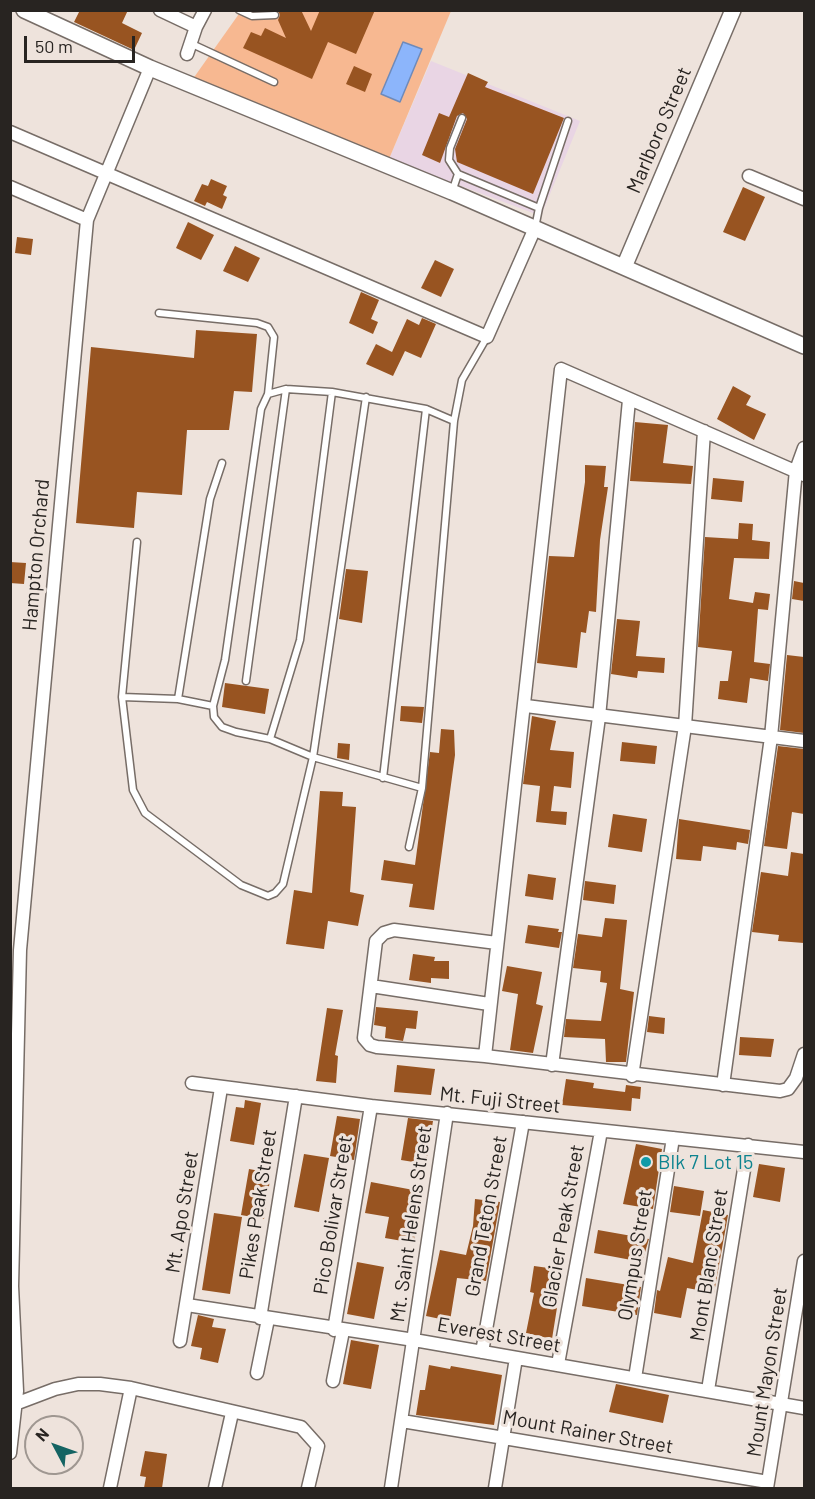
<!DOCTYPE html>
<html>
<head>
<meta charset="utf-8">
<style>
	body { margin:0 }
	#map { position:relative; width:815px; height:1499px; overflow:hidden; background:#eee3dc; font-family:Barlow,sans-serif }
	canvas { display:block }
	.frame { position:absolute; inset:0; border:12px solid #282421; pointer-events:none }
	.north { position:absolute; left:24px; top:1415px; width:60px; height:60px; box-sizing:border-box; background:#eee3dc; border:2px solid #9f9791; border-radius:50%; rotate:311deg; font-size:16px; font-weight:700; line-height:24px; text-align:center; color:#282421 }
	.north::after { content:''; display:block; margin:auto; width:21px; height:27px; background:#146463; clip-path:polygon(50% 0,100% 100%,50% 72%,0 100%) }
	.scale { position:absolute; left:24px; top:36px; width:111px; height:27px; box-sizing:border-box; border:3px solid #282421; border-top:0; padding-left:8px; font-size:18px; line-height:21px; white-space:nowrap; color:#282421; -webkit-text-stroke:4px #eee3dc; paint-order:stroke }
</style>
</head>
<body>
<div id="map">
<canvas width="815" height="1499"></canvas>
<div class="frame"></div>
<div class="north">N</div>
<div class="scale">50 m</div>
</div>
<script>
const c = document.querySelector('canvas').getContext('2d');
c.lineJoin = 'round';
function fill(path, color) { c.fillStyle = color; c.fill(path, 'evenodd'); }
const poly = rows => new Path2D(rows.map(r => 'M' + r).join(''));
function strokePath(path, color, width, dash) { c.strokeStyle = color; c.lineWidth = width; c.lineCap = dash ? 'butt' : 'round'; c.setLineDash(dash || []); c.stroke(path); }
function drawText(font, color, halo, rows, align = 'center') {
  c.font = font + ' Barlow,sans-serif'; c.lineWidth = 6; c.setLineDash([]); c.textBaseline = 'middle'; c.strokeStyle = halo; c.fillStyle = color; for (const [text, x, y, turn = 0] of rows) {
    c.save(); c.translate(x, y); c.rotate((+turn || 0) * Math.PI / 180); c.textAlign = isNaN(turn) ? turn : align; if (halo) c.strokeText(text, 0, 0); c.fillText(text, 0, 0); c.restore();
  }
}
const industrial = poly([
	[431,61,580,121,541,216,389,159]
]);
const green = poly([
	[241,11,451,11,389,159,190,83]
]);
const water = poly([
	[403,42,422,49,400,102,381,94,403,42]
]);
const building = poly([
	[80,10,128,10,122,23,142,33,134,50,74,22],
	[278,10,301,10,311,31,320,10,375,10,356,54,328,42,312,79,243,48,251,32,261,36,265,28,286,38,278,20,280,15],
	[354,66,372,74,365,92,346,84],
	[468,73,488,82,485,87,564,118,533,194,457,162,455,149,467,119,463,113,457,116,440,163,422,155,439,113,449,117],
	[211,179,227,186,223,195,227,197,222,209,207,202,205,206,194,201,202,184,208,186],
	[743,187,765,197,745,241,723,232],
	[188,222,214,235,201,260,176,248],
	[17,237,33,239,31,255,15,253],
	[235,246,260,258,248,282,223,271],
	[435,260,454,269,441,297,421,288],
	[361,292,379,300,371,319,378,322,373,334,349,323],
	[422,318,436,324,421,358,405,351,393,376,366,364,376,344,392,352,407,319,419,325],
	[196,330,257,334,252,392,234,391,229,430,187,430,182,495,137,492,134,528,76,523,91,347,194,358],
	[733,386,751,396,746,405,766,414,754,440,717,419],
	[635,422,668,425,663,463,693,466,691,484,630,481],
	[585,465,606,466,604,487,608,487,600,540,596,612,589,611,586,633,581,632,577,668,537,663,549,556,574,557,585,482],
	[713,478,744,481,742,502,711,499],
	[739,523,753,524,752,540,770,542,769,559,734,558,729,599,753,603,755,592,770,594,768,610,758,609,754,662,770,664,768,681,750,678,747,703,718,699,720,681,728,681,732,651,698,647,705,537,738,539],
	[10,562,26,563,24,584,10,583],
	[346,569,368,571,362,623,339,619],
	[794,581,804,583,804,601,792,599],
	[617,619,640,621,636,656,665,658,664,673,638,671,637,678,611,674],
	[787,655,804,657,804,733,780,730],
	[225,683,269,689,265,714,222,707],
	[401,706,424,707,422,723,400,721],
	[532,716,556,721,550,750,574,752,571,788,554,786,551,811,567,812,566,825,536,822,540,786,523,784],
	[441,729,454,730,455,755,434,910,409,907,413,884,381,880,384,860,415,865,430,752,439,753],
	[622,742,657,746,655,764,620,761],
	[338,743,350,744,349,760,337,758],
	[778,746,804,749,804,814,792,812,787,849,764,846],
	[320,791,343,792,342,806,356,807,350,892,364,895,358,926,328,921,324,949,286,944,294,890,312,893],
	[613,814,647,819,642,852,608,847],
	[679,819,750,830,748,844,737,842,736,850,703,846,701,861,676,859],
	[791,852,804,854,804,943,778,941,779,935,752,932,761,872,788,876],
	[528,874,556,878,553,900,525,896],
	[585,881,616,885,614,904,583,900],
	[605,918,627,920,620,989,634,992,626,1062,606,1062,605,1039,564,1037,566,1019,601,1021,607,983,600,982,601,971,573,968,578,934,602,937],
	[528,925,559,929,558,932,562,932,559,948,525,943],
	[413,954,435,957,434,961,449,961,449,979,431,978,431,983,409,980],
	[507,966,542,972,536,1004,543,1006,533,1053,510,1050,518,994,502,991],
	[376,1007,418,1011,416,1029,406,1028,403,1041,385,1038,386,1027,374,1025],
	[327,1008,343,1010,335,1055,338,1056,336,1083,316,1081],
	[649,1016,665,1018,664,1034,647,1032],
	[740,1037,774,1039,771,1057,739,1055],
	[397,1065,435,1069,431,1095,394,1092],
	[566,1079,594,1083,593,1088,625,1092,626,1085,641,1087,640,1099,632,1098,631,1111,562,1105],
	[245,1100,261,1103,254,1145,230,1141,236,1107,244,1108],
	[337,1116,360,1119,354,1160,330,1156],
	[408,1118,433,1121,426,1164,401,1160],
	[636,1144,662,1149,653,1209,623,1204],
	[304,1154,329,1158,319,1212,294,1207],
	[759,1164,785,1168,780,1202,753,1197],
	[249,1169,271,1173,264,1219,241,1215],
	[371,1182,424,1192,414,1243,385,1238,389,1217,365,1213],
	[674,1186,704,1191,700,1216,670,1212],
	[475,1199,500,1202,486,1281,457,1278,450,1321,426,1316,440,1250,466,1255,473,1226],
	[703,1210,728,1215,714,1293,687,1288,681,1318,654,1313,657,1290,660,1291,668,1257,693,1263],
	[214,1213,242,1217,230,1294,202,1290],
	[598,1230,649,1239,642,1262,594,1253],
	[357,1262,384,1267,374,1319,347,1314],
	[534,1266,563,1270,552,1339,526,1333,534,1293,530,1292],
	[586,1278,641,1287,637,1315,582,1306],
	[198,1315,214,1319,212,1327,226,1329,218,1363,200,1359,202,1348,191,1346],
	[351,1340,379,1345,371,1389,343,1384],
	[429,1365,450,1369,451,1366,502,1375,494,1425,416,1415,420,1390,425,1390],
	[616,1384,669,1395,663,1423,609,1412],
	[145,1451,167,1454,162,1488,144,1488,146,1477,140,1476]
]);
const service = poly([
	[239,10,252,16,275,15],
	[192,44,274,82],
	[458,174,539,208,568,121],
	[452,192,458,174,449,160,450,148,462,118],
	[535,228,539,208],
	[159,313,257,323,268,327,274,337,268,394],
	[222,463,210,499,178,699,213,706,214,717,222,727,236,732,270,739,313,757,422,788],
	[137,542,122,697,133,790,145,813,241,885,268,896,275,893,283,884,313,757,366,397],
	[246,681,286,389],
	[122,697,178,699],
	[213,706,225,660,261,409,268,394,286,389,332,392,426,409,454,421],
	[270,739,300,640,332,392],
	[383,778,426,409],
	[409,847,422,788,454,421,462,380,487,337]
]);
const minor = poly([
	[160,10,196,27],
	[187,54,196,27,205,10],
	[10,132,487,337,535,228],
	[749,176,804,199],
	[10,187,87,220],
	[526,706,804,741],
	[497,943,394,930,384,933,376,941,364,1038,370,1045,377,1047,485,1056,780,1091,788,1089,796,1078,804,1054],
	[371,986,489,1004],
	[485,1056,561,369,804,475],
	[552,1065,599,717,629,400],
	[632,1076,685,726,704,431],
	[192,1083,371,1106,804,1152],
	[723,1085,771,737,796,470,804,448],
	[187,1305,414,1340,804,1408],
	[260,1318,296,1096],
	[334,1330,371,1106],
	[180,1341,221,1088],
	[482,1352,523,1122],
	[558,1364,601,1131],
	[257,1373,268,1319],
	[635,1378,673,1138],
	[333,1381,343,1331],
	[708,1390,748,1145],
	[10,1406,55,1389,78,1384,100,1384,131,1388,301,1427,318,1446,308,1488],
	[402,1421,768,1482],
	[10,1453,17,1391,12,1286,20,950,87,220,150,68],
	[110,1488,131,1388],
	[215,1488,232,1413],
	[391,1488,447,1113],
	[495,1488,516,1358],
	[767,1488,804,1261]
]);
const tertiary = poly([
	[24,10,150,68,452,192,804,346],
	[624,267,733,10]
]);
const markers = [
	[646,1162,6,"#0f9aa8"]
];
const streetNames = [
	["Marlboro Street",659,130,-67],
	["Hampton Orchard",36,555,-85],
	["Mt. Fuji Street",500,1100,6],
	["Pikes Peak Street",258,1204,-81],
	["Mt. Apo Street",182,1212,-81],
	["Pico Bolivar Street",333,1215,-81],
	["Grand Teton Street",486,1216,-80],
	["Mt. Saint Helens Street",411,1224,-82],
	["Glacier Peak Street",563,1226,-80],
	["Olympus Street",635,1255,-81],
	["Mont Blanc Street",709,1265,-81],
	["Everest Street",499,1335,10],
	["Mount Mayon Street",767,1372,-81],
	["Mount Rainer Street",588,1432,10]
];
const cultureNames = [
	["Blk 7 Lot 15",658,1162]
];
fill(industrial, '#e9d5e4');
fill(green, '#f7b891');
fill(water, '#8cb5fb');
strokePath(water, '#6e8aba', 1.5);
fill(building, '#985421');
strokePath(service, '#776d67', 9);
strokePath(minor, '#776d67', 15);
strokePath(tertiary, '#776d67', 18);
strokePath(service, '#fff', 6);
strokePath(minor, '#fff', 12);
strokePath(tertiary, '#fff', 15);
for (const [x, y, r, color] of markers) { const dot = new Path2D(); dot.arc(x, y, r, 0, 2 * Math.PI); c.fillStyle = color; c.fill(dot); strokePath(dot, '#eee3dc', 2); }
drawText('20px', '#282421', '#eee3dc', streetNames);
drawText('20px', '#0d838f', '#eee3dc', cultureNames, 'left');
</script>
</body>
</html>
